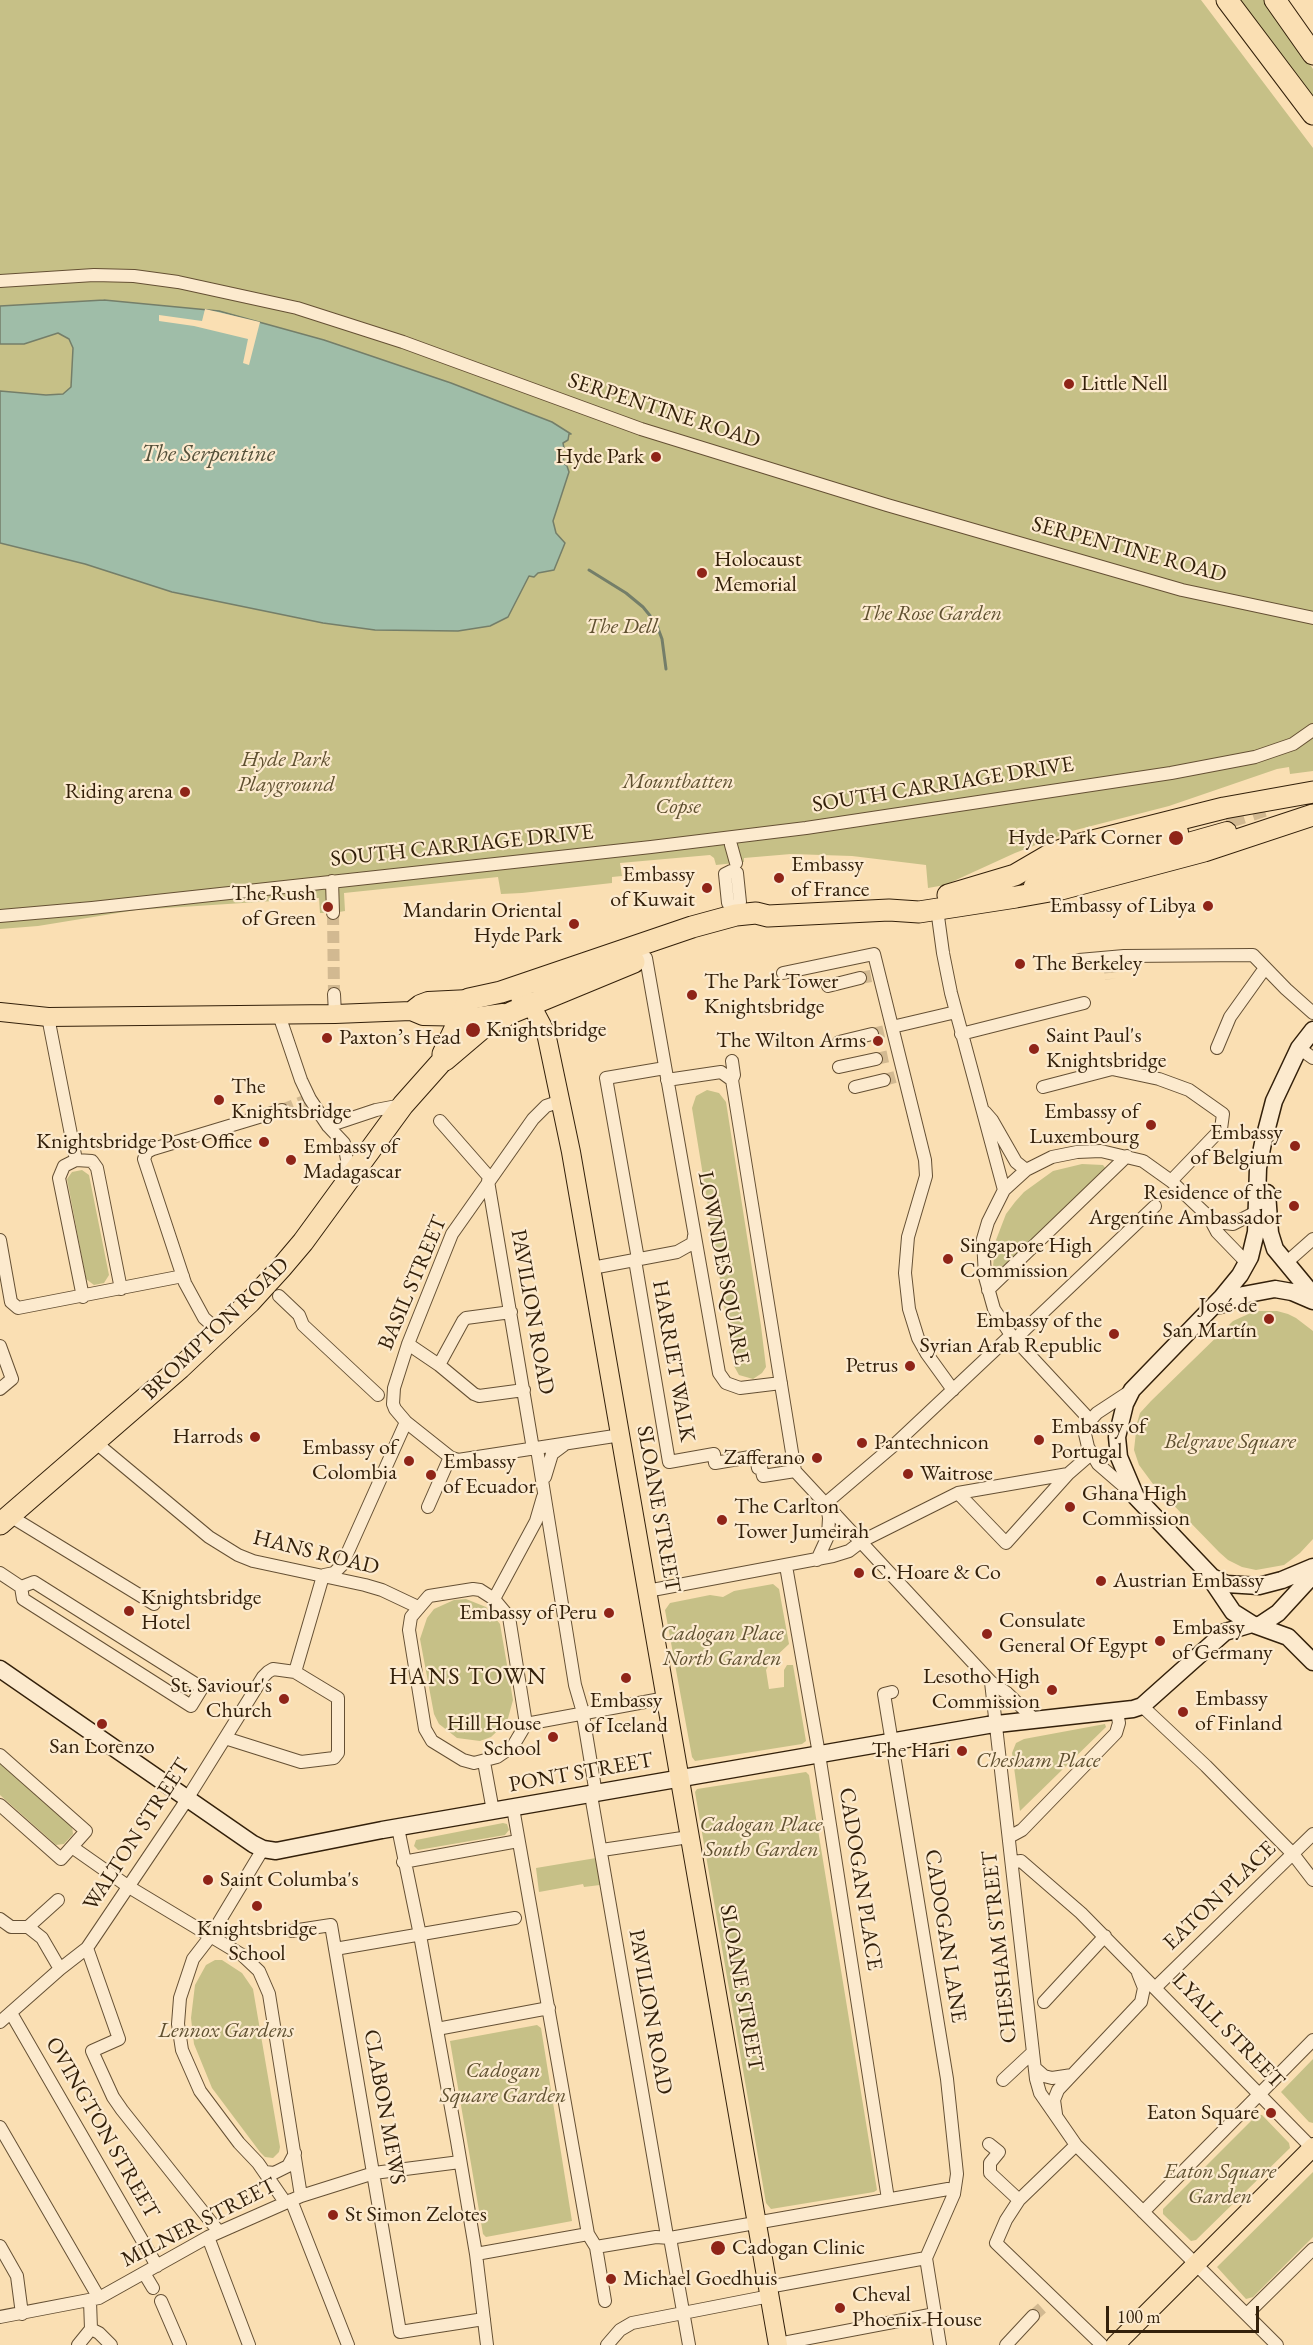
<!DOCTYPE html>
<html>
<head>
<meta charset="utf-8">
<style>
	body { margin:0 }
	#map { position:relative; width:1313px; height:2345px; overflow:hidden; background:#fadfb3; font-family:"EB Garamond",serif }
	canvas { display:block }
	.scale { position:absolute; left:1106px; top:2306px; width:153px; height:27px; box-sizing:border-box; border:3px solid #33200a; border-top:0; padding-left:8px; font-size:18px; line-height:21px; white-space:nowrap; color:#33200a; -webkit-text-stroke:4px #fceace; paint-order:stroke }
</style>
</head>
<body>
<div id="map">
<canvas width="1313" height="2345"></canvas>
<div class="scale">100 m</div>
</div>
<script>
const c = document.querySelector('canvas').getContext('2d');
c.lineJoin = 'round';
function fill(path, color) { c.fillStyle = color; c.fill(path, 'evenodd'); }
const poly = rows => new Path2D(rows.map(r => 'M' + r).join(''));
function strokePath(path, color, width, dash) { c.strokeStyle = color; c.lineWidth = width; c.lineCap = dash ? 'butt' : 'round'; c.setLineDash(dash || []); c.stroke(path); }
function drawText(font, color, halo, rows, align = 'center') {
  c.font = font + ' "EB Garamond",serif'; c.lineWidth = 4.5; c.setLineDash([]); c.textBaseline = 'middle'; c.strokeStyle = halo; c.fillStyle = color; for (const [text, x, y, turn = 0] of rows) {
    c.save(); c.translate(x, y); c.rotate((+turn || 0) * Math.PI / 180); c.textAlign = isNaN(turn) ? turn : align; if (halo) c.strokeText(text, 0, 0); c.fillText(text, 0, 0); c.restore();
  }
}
const green = poly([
	[0,0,1201,0,1313,148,1313,771,1290,774,1289,767,1277,769,1169,806,1072,831,1015,853,945,885,928,888,926,865,852,856,791,854,744,858,744,862,716,865,714,858,710,855,620,863,622,876,612,877,612,883,522,893,501,894,498,877,344,893,345,911,333,913,320,913,319,898,136,910,38,926,0,929],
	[1235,0,1266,0,1313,69,1313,103],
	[707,1090,719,1093,726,1102,761,1326,766,1367,762,1373,753,1379,739,1375,734,1366,692,1108,696,1096],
	[1082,1164,1103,1165,1106,1169,997,1273,993,1266,996,1240,1006,1214,1015,1202,1024,1192,1053,1171],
	[82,1170,89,1175,109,1275,104,1283,94,1285,86,1279,67,1179,72,1172],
	[1255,1311,1277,1311,1288,1314,1296,1318,1313,1331,1313,1539,1300,1553,1284,1565,1256,1570,1242,1567,1228,1560,1219,1552,1153,1484,1139,1465,1134,1450,1137,1423,1140,1413,1151,1401,1233,1321],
	[773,1584,779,1589,789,1644,771,1661,766,1670,769,1689,784,1687,784,1670,787,1665,793,1665,806,1741,802,1744,695,1761,692,1757,665,1610,670,1603,710,1595,723,1597,734,1591],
	[466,1599,486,1607,500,1624,513,1700,507,1722,491,1737,480,1741,457,1738,439,1724,434,1714,420,1639,427,1618,434,1609,454,1600],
	[1105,1724,1106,1727,1020,1811,1012,1753,1016,1743,1024,1739],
	[0,1762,72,1826,73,1834,64,1844,56,1845,0,1795],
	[806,1772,809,1775,877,2190,874,2192,771,2209,766,2203,695,1792,697,1789],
	[503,1823,507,1824,509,1830,505,1835,418,1850,414,1846,416,1840],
	[596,1858,600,1885,584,1887,583,1884,539,1892,536,1868],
	[222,1960,242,1973,253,1989,280,2147,279,2152,273,2158,265,2157,260,2152,212,2088,194,2044,191,2018,195,1985,206,1965,215,1960],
	[537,2025,541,2028,572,2221,486,2237,483,2234,450,2041],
	[1313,2059,1313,2123,1309,2122,1281,2092],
	[1257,2115,1262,2115,1289,2143,1290,2148,1196,2240,1191,2241,1163,2214,1163,2209],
	[1313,2172,1313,2237,1253,2297,1246,2299,1217,2267]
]);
const water = poly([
	[104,300,219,311,324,340,451,383,552,422,571,434,569,434,568,440,563,443,564,448,561,453,564,457,563,463,567,466,569,472,553,521,556,533,565,543,554,570,538,573,534,577,529,576,508,617,490,626,458,631,375,630,323,623,172,592,85,564,0,543,0,391,46,395,63,394,71,387,73,348,69,339,58,333,24,344,0,344,0,306,104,300]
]);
const pier = poly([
	[205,309,260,322,249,365,243,363,248,339,194,326,159,321,159,315,202,321]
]);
const stream = poly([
	[589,570,626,593,643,607,656,623,662,639,666,669]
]);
const streetTunnel = poly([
	[333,913,334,994],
	[1109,961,1111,979],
	[860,978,871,976],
	[872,1034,885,1031],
	[876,1059,890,1056],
	[884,1080,895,1077],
	[282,1110,307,1100],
	[1033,2316,1043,2307]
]);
const primaryTunnel = poly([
	[1226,820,1264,808]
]);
const street = poly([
	[0,281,94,275,134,276,178,282,297,308,403,342,641,429,887,505,1182,590,1313,618],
	[731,845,736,863],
	[332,881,333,913],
	[735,908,728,903,725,874,731,871,737,873,740,902,735,908,736,915],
	[937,909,943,953,951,993,1004,1190],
	[0,916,92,908,651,847,806,828,1171,773,1255,757,1293,744,1313,730],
	[646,958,719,1373,726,1383,740,1388,781,1383],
	[1079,960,1124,956,1253,955,1286,989,1313,1013],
	[783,973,874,954,925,1160,926,1176,908,1237,905,1273,909,1309,918,1338,927,1354,953,1390],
	[828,986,860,978],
	[334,994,335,1014],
	[279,1015,301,1080,310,1099,328,1126,344,1143,350,1176],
	[48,1017,76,1160],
	[892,1027,956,1012],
	[961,1034,1084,1003],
	[839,1042,872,1034],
	[1217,1048,1230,1017,1265,968],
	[1299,1048,1313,1058],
	[732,1061,734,1075,732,1080,795,1471,991,1682,1007,1693,1036,1721],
	[839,1067,876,1059],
	[667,1080,721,1072,732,1080],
	[855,1087,884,1080],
	[1043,1087,1112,1069,1159,1079,1189,1090,1223,1114,1221,1129,1171,1181],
	[561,1101,546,1106,533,1119,452,1234,408,1344,394,1388,393,1404,395,1409,406,1422,450,1457,458,1460,621,1435],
	[985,1112,992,1120,1016,1162,1026,1170],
	[440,1121,490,1178],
	[328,1126,376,1110,402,1105],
	[488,1181,533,1449],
	[1209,1217,1217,1232,1247,1263],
	[0,1240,11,1302,18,1308,183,1276],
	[638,1259,606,1078,665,1068],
	[635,1260,669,1462,714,1454,715,1463,756,1456,758,1468,761,1467,763,1476,795,1471],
	[1287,1262,1313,1239],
	[592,1268,677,1252,693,1243,694,1236],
	[988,1290,1127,1156],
	[279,1296,299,1315,303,1325,378,1395],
	[83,1297,59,1178,64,1166,76,1160,92,1161,97,1168,121,1289],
	[220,1332,204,1318,185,1283,144,1159,147,1152,153,1149,282,1110],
	[1015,1339,1155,1206],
	[408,1344,439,1365,474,1394,479,1396,524,1390],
	[0,1346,12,1379,0,1389],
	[439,1365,463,1321,466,1318,511,1312],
	[1132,1390,1097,1413,1087,1424,1085,1434,1088,1447,1098,1464,1135,1496],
	[1090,1420,1011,1335,994,1309,985,1277,983,1239,988,1222,1004,1190,1026,1170,1052,1157,1077,1152,1101,1151,1143,1161,1171,1181,1209,1217,1217,1222,1233,1224,1256,1212],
	[95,1442,209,1537,238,1555,253,1561,365,1585,382,1590,418,1607],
	[537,1449,575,1685,582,1709,596,1794],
	[545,1477,552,1454,564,1445],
	[958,1493,1006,1543,1068,1474,1091,1454],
	[826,1503,893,1446,1011,1335],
	[428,1507,450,1457],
	[10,1516,154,1604],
	[817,1560,828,1536,829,1518,827,1505],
	[786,1566,819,1754,888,2199],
	[0,1573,21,1587,23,1599,191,1706,202,1688,34,1582,21,1587],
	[324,1575,334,1573,342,1565,406,1422],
	[473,1589,480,1590,494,1599,509,1617,526,1724,513,1746,497,1757,474,1763,463,1760,432,1741,425,1729,409,1630,411,1617,429,1596,473,1589],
	[647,1591,833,1556,849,1551,862,1541,958,1493,1068,1474],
	[494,1599,536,1521,543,1497],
	[295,1672,323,1576],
	[991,1682,1036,2079,1040,2093,1076,2145,1277,2345],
	[892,1692,884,1694,947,2079,957,2174,954,2194,926,2258,940,2345],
	[1142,1706,1206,1766,1293,1854,1313,1880],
	[526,1724,666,1698],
	[0,1755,86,1831,61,1859,0,1805],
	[484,1762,493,1811],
	[591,1795,667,2236],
	[513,1808,588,2234,596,2247,605,2301],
	[398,1828,420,1935,457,2141,476,2254,487,2345],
	[1009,1837,1022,1830,1116,1733,1119,1723,1117,1712],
	[72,1847,129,1887,242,1955,259,1971,269,1994,301,2196],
	[263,1849,210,1937,193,1959,180,1998,178,2024,182,2050,200,2091,239,2143,258,2163,285,2202],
	[602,1850,689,1837],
	[403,1862,518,1841],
	[1012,1862,1021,1861,1081,1913,1313,2149],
	[0,1919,11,1927,28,1927],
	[28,1927,42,1938,60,1969],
	[28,1927,58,1900],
	[292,1931,331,1925,400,2332,484,2319],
	[87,1948,119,2039,92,2051,113,2097,122,2110,219,2232],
	[335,1949,515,1918],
	[1156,1987,1313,1834],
	[1044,2002,1105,1936],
	[11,2013,157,2266],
	[0,2022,60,1969,87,1948,182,1807,263,1677,268,1672,273,1669,295,1672,338,1698,338,1753,334,1758,301,1762,225,1738],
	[437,2029,549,2008],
	[1035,2068,1044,2076,1052,2078,1072,2075],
	[1003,2080,1033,2052],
	[1056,2114,1054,2100,1058,2090,1141,2002,1144,1988,1138,1973],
	[0,2127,99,2298],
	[989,2144,999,2152,990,2163,990,2173,1019,2200],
	[1076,2145,1019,2200,1006,2220,996,2243,1102,2345],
	[265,2172,274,2173,288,2166,295,2153],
	[291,2200,348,2345],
	[1143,2212,1313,2040],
	[208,2237,249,2345],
	[670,2238,689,2345],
	[0,2246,17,2276,22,2314],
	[596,2247,656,2237,670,2238,948,2189,954,2194],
	[476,2254,588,2234],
	[144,2273,153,2288],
	[768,2287,926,2258],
	[90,2301,91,2329],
	[161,2301,180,2345],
	[1247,2314,1313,2249],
	[0,2317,99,2298,208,2237,301,2196,374,2173,460,2162],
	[91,2329,99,2333,111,2345],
	[778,2344,935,2314],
	[78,2345,91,2329],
	[607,2345,620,2330,632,2323,770,2296],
	[1006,2345,1033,2316]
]);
const secondary = poly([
	[1313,1030,1299,1048,1274,1101,1263,1143,1258,1168,1256,1232,1250,1257,1240,1275,1222,1297,1132,1390,1125,1404,1117,1437,1119,1457,1136,1497,1212,1577,1226,1584,1259,1586,1282,1580,1313,1567],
	[1267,1193,1270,1233,1275,1249,1313,1295],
	[1220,1305,1243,1295,1275,1289,1292,1292,1313,1301],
	[1208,1575,1233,1612,1252,1624,1288,1637,1313,1662],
	[1260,1625,1278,1613,1313,1575],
	[0,1669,253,1844,263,1849,276,1851,382,1830,988,1725,1133,1709,1142,1706,1225,1632,1252,1624]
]);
const primary = poly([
	[1031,871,1179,832],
	[1033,886,1227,831],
	[520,997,529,1001,546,1033,571,1152,778,2345],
	[411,1011,420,1004,428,1001,469,999],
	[0,1012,48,1017,335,1014,411,1011,423,1016,474,1017,503,1013],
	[1115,2345,1313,2147]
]);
const highway = poly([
	[1227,0,1313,114],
	[1275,0,1313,54],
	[948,895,1015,875,1051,854,1069,847,1224,808,1313,792],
	[445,1060,485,1026,513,1012,634,962],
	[0,1524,180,1368,250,1302,281,1268,303,1242,403,1105,443,1060,443,1054,469,999,501,992,692,927,736,915,756,913,768,916,889,910,919,912,1016,897,1061,889,1204,851,1313,815]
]);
const markers = [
	[1069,384,6,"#8f2418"],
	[656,457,6,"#8f2418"],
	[702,573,6,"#8f2418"],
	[185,792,6,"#8f2418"],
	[1176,838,8,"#8f2418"],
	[779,878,6,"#8f2418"],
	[707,888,6,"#8f2418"],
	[1208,906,6,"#8f2418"],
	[328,907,6,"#8f2418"],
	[574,924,6,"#8f2418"],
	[1020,964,6,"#8f2418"],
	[692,995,6,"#8f2418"],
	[473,1030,8,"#8f2418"],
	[327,1038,6,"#8f2418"],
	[878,1041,6,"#8f2418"],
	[1034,1049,6,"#8f2418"],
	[219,1100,6,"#8f2418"],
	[1151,1125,6,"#8f2418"],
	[264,1142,6,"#8f2418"],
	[1295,1146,6,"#8f2418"],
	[291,1160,6,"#8f2418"],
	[1294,1206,6,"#8f2418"],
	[948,1259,6,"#8f2418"],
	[1269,1319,6,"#8f2418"],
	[1114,1334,6,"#8f2418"],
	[910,1366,6,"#8f2418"],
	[255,1437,6,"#8f2418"],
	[1039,1440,6,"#8f2418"],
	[862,1443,6,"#8f2418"],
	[817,1458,6,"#8f2418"],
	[409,1461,6,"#8f2418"],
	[908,1474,6,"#8f2418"],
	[431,1475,6,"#8f2418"],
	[1070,1507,6,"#8f2418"],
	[722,1520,6,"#8f2418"],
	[859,1573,6,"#8f2418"],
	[1101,1581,6,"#8f2418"],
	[129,1611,6,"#8f2418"],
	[609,1613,6,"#8f2418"],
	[987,1634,6,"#8f2418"],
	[1160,1641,6,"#8f2418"],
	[626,1678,6,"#8f2418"],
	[1052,1690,6,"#8f2418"],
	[284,1699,6,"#8f2418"],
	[1183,1712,6,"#8f2418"],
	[102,1724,6,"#8f2418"],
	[553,1737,6,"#8f2418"],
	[962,1751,6,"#8f2418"],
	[208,1880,6,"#8f2418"],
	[257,1906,6,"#8f2418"],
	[1271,2113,6,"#8f2418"],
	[333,2215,6,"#8f2418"],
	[718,2248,8,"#8f2418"],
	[611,2279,6,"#8f2418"],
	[840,2308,6,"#8f2418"]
];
const poiNames = [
	["Little Nell",1081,384],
	["Hyde Park",644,457,"right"],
	["Holocaust",714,560],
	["Memorial",714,585],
	["Riding arena",173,792,"right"],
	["Hyde Park Corner",1162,838,"right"],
	["Embassy",791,865],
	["of France",791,890],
	["Embassy",695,875,"right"],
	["of Kuwait",695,900,"right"],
	["The Rush",316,894,"right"],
	["of Green",316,919,"right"],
	["Embassy of Libya",1196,906,"right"],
	["Mandarin Oriental",562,911,"right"],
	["Hyde Park",562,936,"right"],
	["The Berkeley",1032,964],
	["The Park Tower",704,982],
	["Knightsbridge",704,1007],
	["Knightsbridge",486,1030],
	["Saint Paul's",1046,1036],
	["Knightsbridge",1046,1061],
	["Paxton’s Head",339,1038],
	["The Wilton Arms",866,1041,"right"],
	["The",231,1087],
	["Knightsbridge",231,1112],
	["Embassy of",1139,1112,"right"],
	["Luxembourg",1139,1137,"right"],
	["Embassy",1283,1133,"right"],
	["of Belgium",1283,1158,"right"],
	["Knightsbridge Post Office",252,1142,"right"],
	["Embassy of",303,1147],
	["Madagascar",303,1172],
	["Residence of the",1282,1193,"right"],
	["Argentine Ambassador",1282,1218,"right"],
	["Singapore High",960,1246],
	["Commission",960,1271],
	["José de",1257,1306,"right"],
	["San Martín",1257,1331,"right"],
	["Embassy of the",1102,1321,"right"],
	["Syrian Arab Republic",1102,1346,"right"],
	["Petrus",898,1366,"right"],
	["Embassy of",1051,1427],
	["Portugal",1051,1452],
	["Harrods",243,1437,"right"],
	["Pantechnicon",874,1443],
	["Embassy of",397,1448,"right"],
	["Colombia",397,1473,"right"],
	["Zafferano",805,1458,"right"],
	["Embassy",443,1462],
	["of Ecuador",443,1487],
	["Waitrose",920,1474],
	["Ghana High",1082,1494],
	["Commission",1082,1519],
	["The Carlton",734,1507],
	["Tower Jumeirah",734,1532],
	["C. Hoare & Co",871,1573],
	["Austrian Embassy",1113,1581],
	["Knightsbridge",141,1598],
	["Hotel",141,1623],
	["Embassy of Peru",597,1613,"right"],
	["Consulate",999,1621],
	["General Of Egypt",999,1646],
	["Embassy",1172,1628],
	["of Germany",1172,1653],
	["Lesotho High",1040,1677,"right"],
	["Commission",1040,1702,"right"],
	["St. Saviour's",272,1686,"right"],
	["Church",272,1711,"right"],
	["Embassy",1195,1699],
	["of Finland",1195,1724],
	["Embassy",626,1701,"center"],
	["of Iceland",626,1726,"center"],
	["Hill House",541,1724,"right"],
	["School",541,1749,"right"],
	["San Lorenzo",102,1747,"center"],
	["The Hari",950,1751,"right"],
	["Saint Columba's",220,1880],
	["Knightsbridge",257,1929,"center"],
	["School",257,1954,"center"],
	["Eaton Square",1259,2113,"right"],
	["St Simon Zelotes",345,2215],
	["Cadogan Clinic",732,2248],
	["Michael Goedhuis",623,2279],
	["Cheval",852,2295],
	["Phoenix House",852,2320]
];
const streetNames = [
	["SERPENTINE ROAD",664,411,18],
	["SERPENTINE ROAD",1129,550,15],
	["SOUTH CARRIAGE DRIVE",943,785,-9],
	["SOUTH CARRIAGE DRIVE",462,846,-6],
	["LOWNDES SQUARE",723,1268,79],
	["BASIL STREET",413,1283,-67],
	["PAVILION ROAD",532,1312,80],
	["BROMPTON ROAD",216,1329,-44],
	["HARRIET WALK",673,1361,80],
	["SLOANE STREET",658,1509,80],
	["HANS ROAD",316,1553,14],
	["PONT STREET",581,1773,-10],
	["WALTON STREET",137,1835,-57],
	["CADOGAN PLACE",860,1879,81],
	["EATON PLACE",1220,1896,-44],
	["CADOGAN LANE",945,1936,81],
	["CHESHAM STREET",1000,1947,-96],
	["SLOANE STREET",741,1988,80],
	["PAVILION ROAD",650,2012,80],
	["LYALL STREET",1228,2031,46],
	["CLABON MEWS",384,2107,80],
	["OVINGTON STREET",102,2128,60],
	["MILNER STREET",199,2223,-27]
];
const parkNames = [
	["The Rose Garden",931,614],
	["The Dell",622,627],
	["Hyde Park",286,760],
	["Playground",286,785],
	["Mountbatten",678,782],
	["Copse",678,807],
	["Belgrave Square",1230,1442],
	["Cadogan Place",722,1634],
	["North Garden",722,1659],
	["Chesham Place",1038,1761],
	["Cadogan Place",761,1825],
	["South Garden",761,1850],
	["Lennox Gardens",226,2031],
	["Cadogan",503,2071],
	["Square Garden",503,2096],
	["Eaton Square",1220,2172],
	["Garden",1220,2197]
];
const waterNames = [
	["The Serpentine",208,454]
];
const neighbourhoodNames = [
	["HANS TOWN",468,1677]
];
fill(green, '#c6c087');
fill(water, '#9fbda8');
strokePath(water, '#747e69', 1.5);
fill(pier, '#fadfb3');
strokePath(stream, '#747e69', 3);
strokePath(streetTunnel, '#d2b991', 12, [12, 6]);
strokePath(primaryTunnel, '#d2b991', 18, [18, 9]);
strokePath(street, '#655034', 14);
strokePath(secondary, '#33200a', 19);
strokePath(primary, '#33200a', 20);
strokePath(highway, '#33200a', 23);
strokePath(street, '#fceace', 12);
strokePath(secondary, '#fceace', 16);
strokePath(primary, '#fadfb3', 18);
strokePath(highway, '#fadfb3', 21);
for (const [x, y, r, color] of markers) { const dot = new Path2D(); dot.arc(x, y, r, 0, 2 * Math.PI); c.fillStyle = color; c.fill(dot); strokePath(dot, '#fceace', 2); }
drawText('22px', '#33200a', '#fceace', poiNames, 'left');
drawText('22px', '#33200a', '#fceace', streetNames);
drawText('italic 22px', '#5f5030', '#fceace', parkNames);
drawText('italic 24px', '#534f39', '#fceace', waterNames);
c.letterSpacing = '1.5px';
drawText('24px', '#33200a', '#fceace', neighbourhoodNames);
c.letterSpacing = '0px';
</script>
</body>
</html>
